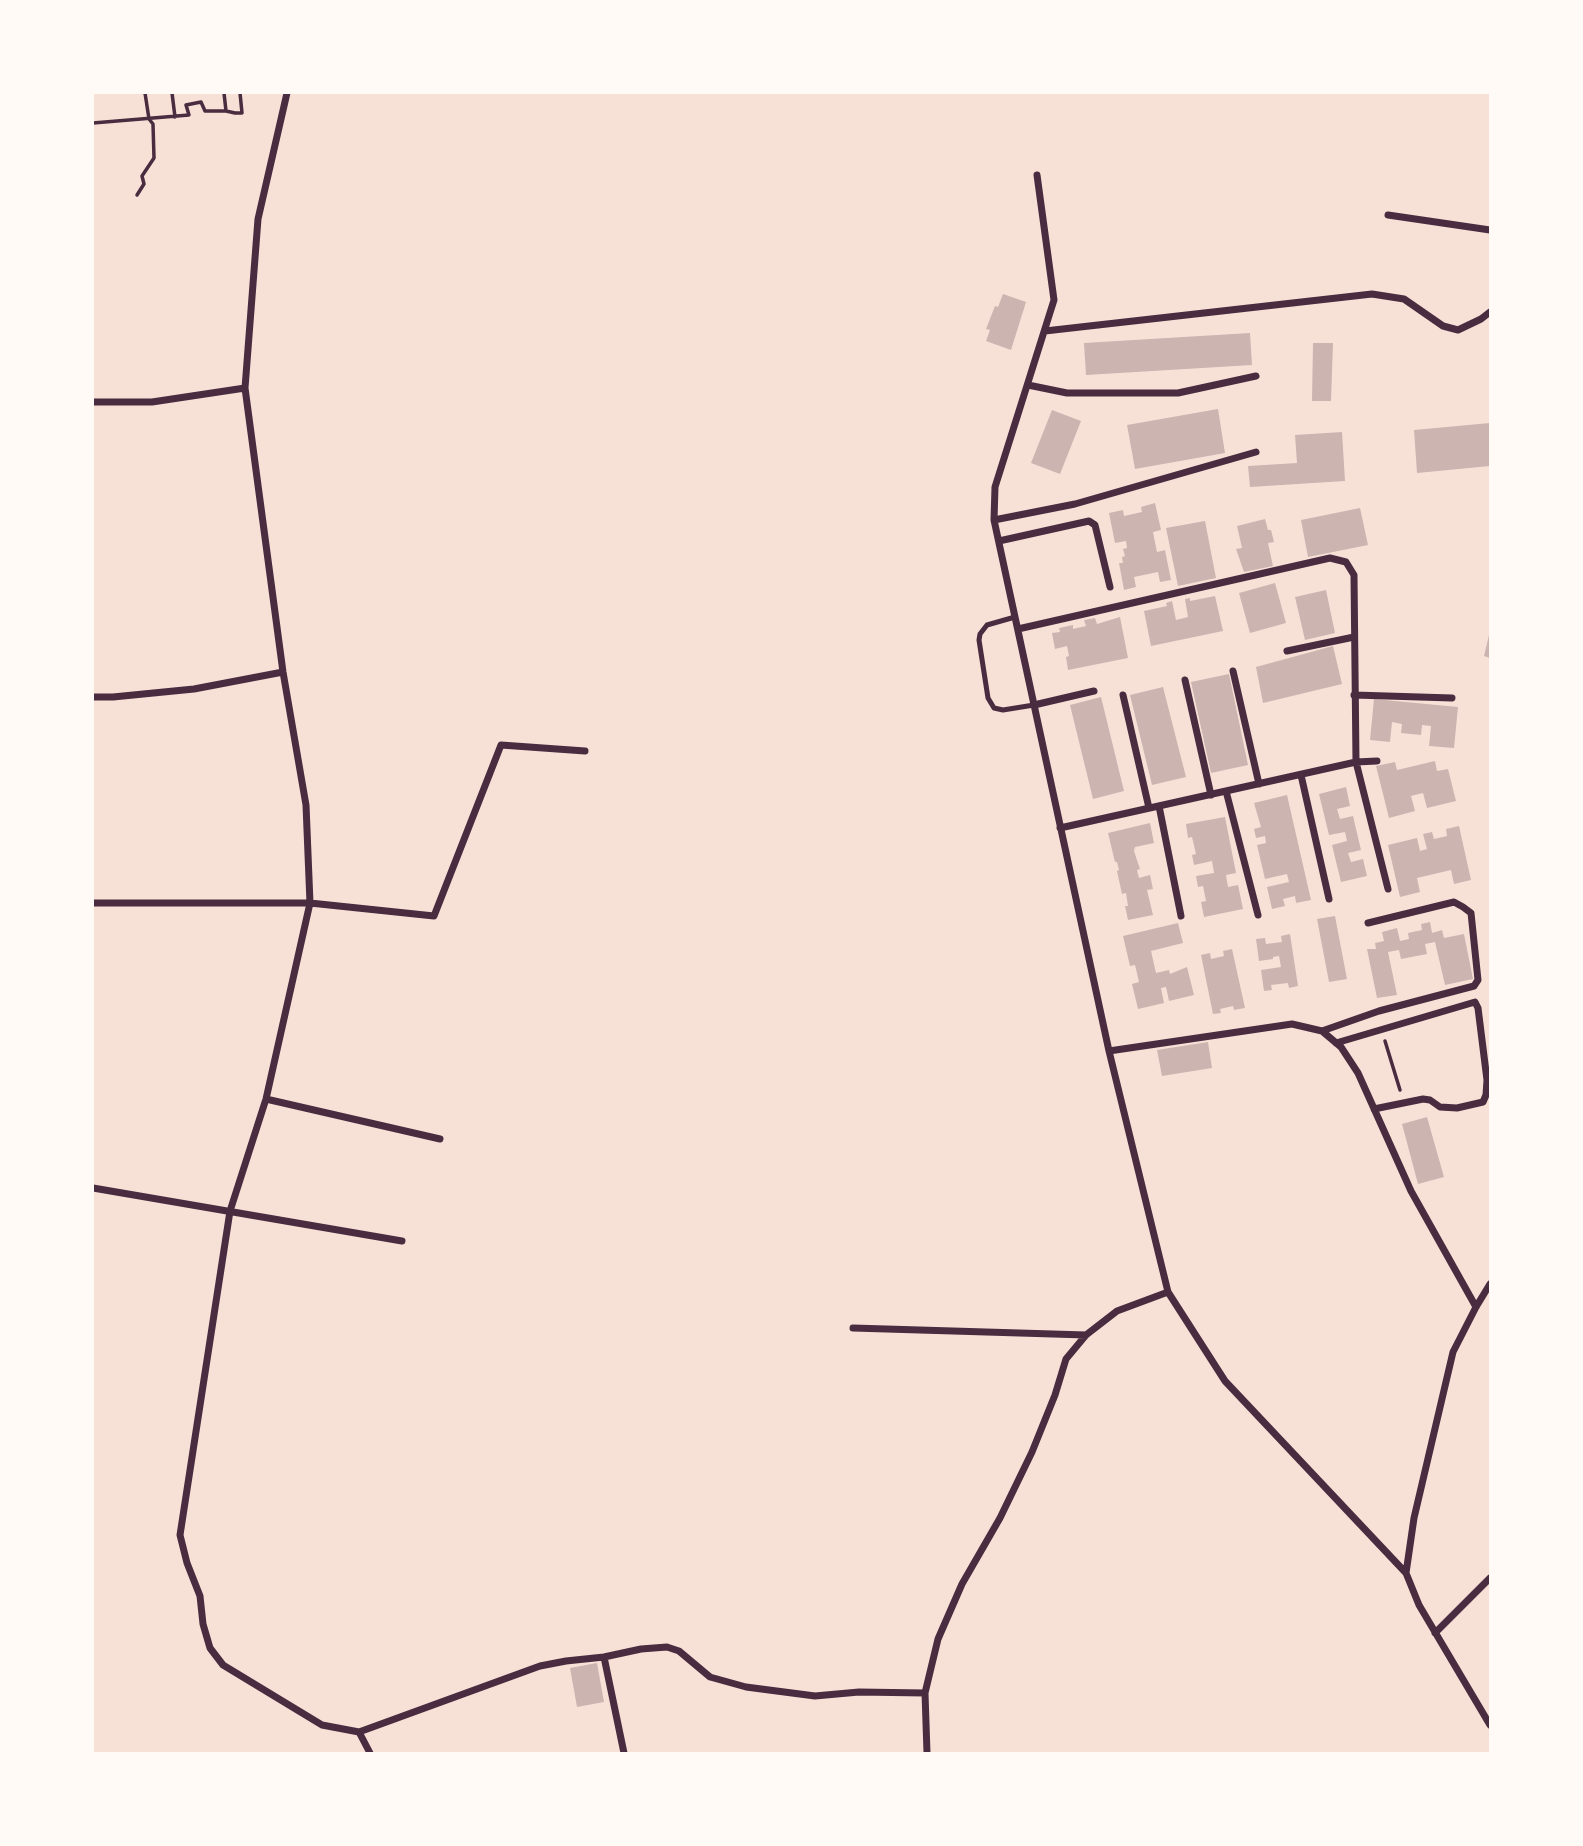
<!DOCTYPE html>
<html>
<head>
<meta charset="utf-8">
<style>
	body { margin:0 }
	#map { position:relative; width:1583px; height:1846px; overflow:hidden; background:#f7e1d7; font-family:Karla,sans-serif }
	canvas { display:block }
	.frame { position:absolute; inset:0; border:94px solid #fffaf5; pointer-events:none }
</style>
</head>
<body>
<div id="map">
<canvas width="1583" height="1846"></canvas>
<div class="frame"></div>
</div>
<script>
const c = document.querySelector('canvas').getContext('2d');
c.lineJoin = 'round';
function fill(path, color) { c.fillStyle = color; c.fill(path, 'evenodd'); }
const poly = rows => new Path2D(rows.map(r => 'M' + r).join(''));
function strokePath(path, color, width, dash) { c.strokeStyle = color; c.lineWidth = width; c.lineCap = dash ? 'butt' : 'round'; c.setLineDash(dash || []); c.stroke(path); }
const building = poly([
	[1003,294,1026,302,1011,350,986,341,990,330,986,329,995,306,998,307],
	[1250,333,1252,365,1086,375,1084,343],
	[1313,343,1333,343,1331,401,1312,401],
	[1218,409,1225,453,1135,469,1127,425],
	[1052,410,1081,421,1060,474,1031,463],
	[1490,423,1490,466,1417,473,1414,430],
	[1342,432,1345,481,1250,487,1248,466,1297,463,1295,435],
	[1155,503,1161,530,1153,532,1157,552,1165,550,1171,580,1160,582,1158,572,1134,577,1136,587,1124,590,1119,563,1123,563,1122,557,1125,556,1123,549,1127,548,1126,541,1115,543,1109,513,1123,510,1124,516,1142,512,1141,507],
	[1360,508,1368,545,1308,557,1301,520],
	[1265,519,1268,530,1271,530,1274,542,1268,543,1273,566,1244,572,1236,549,1242,548,1237,526],
	[1205,521,1216,578,1178,586,1166,528],
	[1275,583,1286,623,1250,633,1239,593],
	[1326,590,1335,633,1305,640,1295,597],
	[1215,596,1223,631,1151,646,1144,611,1167,606,1166,603,1172,601,1176,620,1188,617,1185,599,1190,598,1190,601],
	[1120,617,1128,658,1068,670,1066,657,1069,656,1067,646,1055,649,1052,633,1060,632,1059,628,1073,625,1073,629,1086,626,1084,620,1095,618,1097,624],
	[1489,635,1490,635,1490,658,1484,656],
	[1333,646,1342,684,1263,703,1256,667],
	[1229,674,1248,765,1211,773,1191,682],
	[1163,687,1186,777,1152,785,1130,695],
	[1101,697,1124,791,1093,799,1070,705],
	[1374,699,1458,707,1454,748,1429,746,1431,726,1422,725,1421,735,1401,733,1402,724,1392,722,1390,742,1370,740],
	[1435,761,1437,771,1448,769,1456,801,1427,808,1423,793,1411,796,1415,811,1389,818,1376,766,1395,762,1397,770],
	[1346,787,1350,806,1337,809,1340,819,1353,816,1361,850,1348,853,1351,862,1363,859,1367,876,1341,882,1332,845,1347,841,1345,832,1329,835,1319,794],
	[1287,795,1311,900,1296,903,1295,896,1283,899,1285,906,1272,909,1267,887,1289,882,1287,874,1265,879,1257,845,1266,843,1265,836,1256,838,1254,829,1261,827,1254,803],
	[1225,817,1236,873,1226,875,1228,887,1238,885,1243,909,1204,917,1201,902,1206,901,1203,886,1198,887,1196,876,1214,873,1212,861,1194,865,1192,855,1196,854,1192,837,1188,838,1186,824],
	[1150,823,1154,843,1135,847,1134,851,1140,869,1137,870,1139,878,1150,875,1153,889,1147,890,1153,915,1128,920,1125,906,1128,906,1126,893,1122,894,1117,871,1119,870,1117,862,1115,862,1108,833],
	[1459,826,1471,880,1454,884,1451,870,1417,878,1420,892,1400,897,1388,845,1417,838,1420,851,1427,849,1423,834,1432,832,1434,839,1447,836,1446,829],
	[1335,916,1347,979,1329,982,1317,919],
	[1430,922,1432,933,1442,930,1444,938,1464,934,1473,979,1445,985,1435,942,1425,944,1427,954,1401,959,1399,950,1388,952,1397,995,1377,998,1367,949,1376,949,1375,943,1384,941,1382,932,1397,928,1400,941,1409,939,1408,933,1422,930,1421,924],
	[1178,923,1183,943,1151,951,1156,973,1169,970,1170,974,1187,967,1194,995,1169,1001,1166,987,1161,988,1164,1003,1138,1009,1132,984,1139,982,1135,965,1130,966,1123,936],
	[1290,934,1298,986,1289,988,1288,983,1271,985,1272,990,1264,991,1261,970,1281,967,1279,956,1273,957,1273,959,1259,961,1256,939,1265,938,1266,944,1282,942,1281,936],
	[1232,949,1245,1008,1234,1010,1233,1006,1220,1009,1221,1013,1213,1014,1201,955,1210,953,1211,959,1224,956,1223,951],
	[1208,1042,1212,1068,1162,1076,1157,1050],
	[1427,1117,1444,1177,1418,1184,1402,1124],
	[597,1663,604,1702,577,1707,570,1668]
]);
const path = poly([
	[172,93,175,117],
	[224,93,226,111,235,113,242,113,240,93],
	[93,123,189,115,186,105,201,102,205,111,226,111],
	[137,195,144,184,142,176,154,158,153,124,149,119,145,93],
	[1385,1041,1400,1090]
]);
const service = poly([
	[1015,617,987,625,980,634,979,640,988,698,994,708,1003,710,1034,705]
]);
const minor = poly([
	[287,93,258,219,245,388,283,672,306,805,310,903,266,1099,230,1211,180,1535,187,1563,200,1596,203,1624,210,1648,223,1665,322,1725,359,1732,540,1666,566,1661,604,1657,641,1649,667,1647,679,1651,710,1677,746,1687,815,1696,859,1692,925,1693],
	[1037,175,1054,300,995,487,994,520,1109,1051,1168,1292,1225,1381,1406,1573],
	[1388,215,1490,230],
	[1045,331,1372,294,1404,299,1443,326,1458,330,1481,319,1490,312],
	[1028,385,1067,393,1178,393,1256,376],
	[93,402,152,402,245,388],
	[994,520,1075,504,1256,452],
	[999,541,1089,521,1095,525,1110,587],
	[1018,629,1330,558,1346,562,1354,575,1356,762,1060,828],
	[1287,651,1354,637],
	[1233,671,1259,784],
	[1185,680,1211,795],
	[1123,695,1149,808],
	[1354,695,1452,698],
	[93,697,113,697,194,689,283,672],
	[1034,705,1094,691],
	[1377,761,1356,762,1388,889],
	[1301,775,1329,899],
	[1226,791,1258,915],
	[1159,806,1181,916],
	[93,903,310,903,434,916,501,745,585,751],
	[1322,1031,1379,1011,1474,986,1478,980,1471,913,1463,907,1454,902,1368,923],
	[1336,1043,1475,1002,1478,1008,1487,1080,1486,1095,1483,1102,1457,1108,1440,1107,1430,1100,1423,1099,1374,1109],
	[1109,1051,1292,1024,1322,1031,1341,1047,1358,1073,1411,1191,1476,1307],
	[266,1099,440,1139],
	[93,1188,402,1241],
	[1490,1284,1476,1307,1453,1352,1414,1518,1406,1573,1419,1605,1490,1725],
	[853,1328,1086,1335],
	[1435,1633,1490,1578],
	[604,1657,624,1753],
	[359,1732,370,1753],
	[927,1753,925,1693,938,1639,962,1584,1000,1518,1032,1452,1055,1395,1066,1359,1086,1335,1117,1311,1168,1292]
]);
fill(building, '#ccb4b1');
strokePath(path, '#4a2c40', 3.5);
strokePath(service, '#4a2c40', 5);
strokePath(minor, '#4a2c40', 7);
</script>
</body>
</html>
